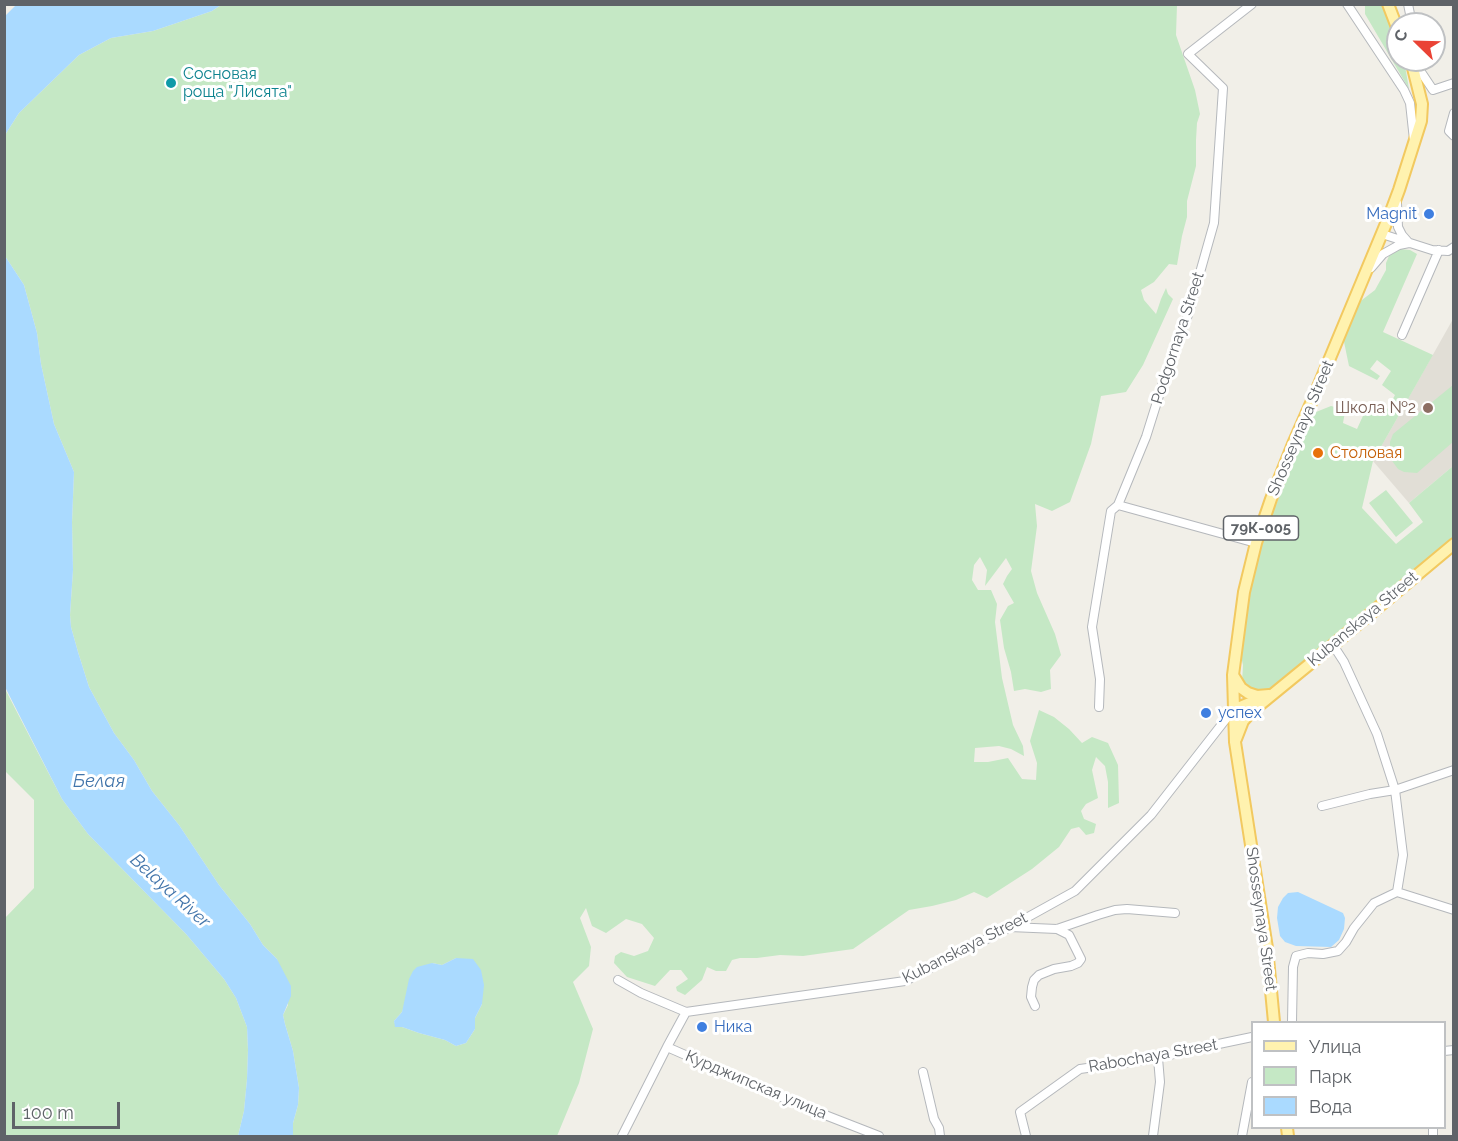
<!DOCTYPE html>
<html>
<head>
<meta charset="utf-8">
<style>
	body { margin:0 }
	#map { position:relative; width:1458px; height:1141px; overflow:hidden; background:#f1efe8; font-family:Raleway,sans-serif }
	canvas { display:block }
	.frame { position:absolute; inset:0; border:6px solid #5f6368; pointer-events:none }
	.legend { position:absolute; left:1251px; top:1021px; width:195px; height:108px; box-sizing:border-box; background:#fff; border:2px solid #bfc1c3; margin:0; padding:8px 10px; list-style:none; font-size:18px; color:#5f6368 }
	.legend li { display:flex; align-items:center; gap:12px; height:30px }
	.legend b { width:30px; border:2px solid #bfc1c3 }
	.north { position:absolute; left:1386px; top:12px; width:60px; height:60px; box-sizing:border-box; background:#fff; border:2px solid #bfc1c3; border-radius:50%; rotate:293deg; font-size:16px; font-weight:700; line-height:24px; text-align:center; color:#5f6368 }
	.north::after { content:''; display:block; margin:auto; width:21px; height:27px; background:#ea4335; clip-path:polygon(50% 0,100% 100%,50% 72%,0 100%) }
	.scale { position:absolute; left:12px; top:1102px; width:108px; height:27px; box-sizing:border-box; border:3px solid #5f6368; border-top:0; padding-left:8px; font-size:18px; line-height:21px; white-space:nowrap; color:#5f6368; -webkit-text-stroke:4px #fff; paint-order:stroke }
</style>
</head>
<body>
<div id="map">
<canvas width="1458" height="1141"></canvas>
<div class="frame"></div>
<ul class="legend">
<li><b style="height:8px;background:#fff2af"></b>Улица</li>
<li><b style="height:16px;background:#c5e8c5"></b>Парк</li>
<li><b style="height:16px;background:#aadaff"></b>Вода</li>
</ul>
<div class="north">С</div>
<div class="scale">100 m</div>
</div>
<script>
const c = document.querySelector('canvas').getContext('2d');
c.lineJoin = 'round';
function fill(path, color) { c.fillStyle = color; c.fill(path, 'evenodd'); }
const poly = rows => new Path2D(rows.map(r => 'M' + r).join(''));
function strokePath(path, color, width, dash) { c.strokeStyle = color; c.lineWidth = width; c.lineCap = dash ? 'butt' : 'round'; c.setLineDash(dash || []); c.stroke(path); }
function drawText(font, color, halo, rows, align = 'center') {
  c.font = font + ' Raleway,sans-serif'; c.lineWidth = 6; c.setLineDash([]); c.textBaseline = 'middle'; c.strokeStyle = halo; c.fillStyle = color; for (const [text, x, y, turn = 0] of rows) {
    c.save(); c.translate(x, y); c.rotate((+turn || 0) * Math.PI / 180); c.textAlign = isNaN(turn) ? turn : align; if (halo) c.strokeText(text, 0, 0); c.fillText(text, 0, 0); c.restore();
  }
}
const education = poly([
	[1453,319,1453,466,1409,503,1373,461]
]);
const green = poly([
	[221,5,1177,5,1176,35,1195,90,1200,114,1197,123,1196,140,1196,166,1187,201,1187,217,1182,236,1177,265,1169,264,1154,282,1141,290,1144,300,1156,314,1161,299,1166,288,1168,294,1173,299,1143,365,1126,392,1101,396,1091,444,1070,502,1052,511,1035,504,1037,526,1031,571,1037,593,1055,634,1061,655,1050,670,1051,689,1041,692,1025,689,1014,691,1011,672,1004,648,1000,620,1008,606,1014,603,1003,584,1007,576,1012,569,1006,558,985,586,987,570,980,557,974,565,972,580,978,590,991,590,997,604,995,622,1002,678,1013,725,1023,746,1024,756,1011,749,999,746,975,748,974,762,988,762,1008,758,1022,779,1036,780,1037,763,1030,741,1039,710,1054,717,1069,729,1082,743,1092,737,1108,743,1118,765,1119,803,1108,808,1108,782,1105,766,1096,757,1092,770,1098,798,1086,804,1081,811,1084,819,1096,824,1094,833,1086,835,1079,827,1071,829,1059,847,1032,869,987,898,974,892,956,900,932,906,909,910,853,949,803,956,780,955,757,958,740,958,732,960,726,971,716,971,707,967,702,980,685,995,677,991,676,987,688,979,681,970,670,970,655,986,627,977,614,963,615,956,621,952,634,956,648,951,654,938,642,924,626,919,606,933,592,926,586,908,580,918,591,947,589,966,573,982,593,1029,579,1083,557,1136,293,1136,293,1123,298,1105,299,1088,293,1051,285,1024,283,1015,288,1005,277,959,263,945,250,924,219,885,179,825,152,791,134,760,114,733,89,687,78,652,71,627,70,615,73,570,72,522,74,472,54,424,41,364,37,333,24,285,5,256,5,135,19,113,79,55,111,38,153,31,212,11],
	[456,958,482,1004,475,1018,475,1029,466,1043,456,1046,445,1040,419,1033,402,1027,396,1027,394,1021,402,1012,405,1004,432,963,442,965],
	[1365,5,1382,5,1386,12,1398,43,1398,60,1404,60,1409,89,1365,14],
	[1400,249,1410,250,1417,254,1383,332,1433,355,1373,461,1362,508,1396,544,1423,522,1409,503,1453,466,1453,539,1271,690,1255,693,1242,683,1243,665,1240,652,1250,588,1262,544,1270,520,1308,423,1316,412,1331,406,1342,409,1345,412,1343,423,1357,429,1367,407,1384,415,1395,395,1382,385,1391,371,1377,360,1370,369,1380,376,1377,380,1349,366,1343,337,1358,303,1375,290,1386,270,1386,263,1389,256],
	[1453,385,1453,442,1417,473,1404,472,1398,469,1390,458,1390,442,1393,434],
	[1386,490,1413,523,1396,537,1369,503],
	[4,687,62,799,88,834,186,934,224,979,236,998,247,1027,248,1050,247,1079,244,1111,238,1136,5,1136,5,918,34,888,34,800,5,771]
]);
const water = poly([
	[17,4,221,4,221,5,212,11,153,31,111,38,79,55,19,113,5,135,5,16],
	[5,256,24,285,37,333,41,364,54,424,74,472,72,522,73,570,70,615,71,627,78,652,89,687,114,733,134,760,152,791,179,825,219,885,250,924,263,945,277,959,291,986,291,996,283,1015,285,1024,293,1051,299,1088,298,1105,293,1123,293,1136,238,1136,244,1111,247,1079,248,1050,247,1027,236,998,224,979,186,934,88,834,62,799,5,687],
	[1298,892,1343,913,1345,918,1344,929,1339,940,1331,947,1296,946,1285,942,1280,936,1277,918,1278,907,1283,898,1288,893],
	[456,958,473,959,481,970,484,985,482,1004,475,1018,475,1029,466,1043,456,1046,445,1040,419,1033,402,1027,395,1027,394,1021,402,1012,409,979,413,971,417,967,432,963,442,965]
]);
const minor = poly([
	[1347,4,1404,90,1410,103,1414,140],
	[1408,4,1412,24],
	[1417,60,1419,69,1433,90,1454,83],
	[1454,113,1449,131,1454,136],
	[1382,234,1432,250,1448,251,1454,247],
	[1371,268,1383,254,1399,245,1409,243,1402,235,1398,227,1397,203],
	[1402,335,1439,250],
	[1118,505,1256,543],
	[1333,645,1344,662,1377,734,1395,790,1403,855,1397,892],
	[1099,707,1100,679,1092,627,1111,511,1118,505,1146,437,1167,370,1188,315,1214,223,1223,88,1188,54,1252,4],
	[1322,806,1370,794,1395,790,1454,770],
	[1010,927,1057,929,1098,915,1115,910,1127,909,1175,913],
	[618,980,641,993,686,1012,905,981,1010,927,1075,891,1151,815,1233,710],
	[1035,1006,1031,997,1032,987,1034,980,1039,975,1054,969,1071,966,1078,963,1081,959,1069,935,1057,929],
	[1292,1022,1293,967,1296,956,1308,953,1323,954,1338,951,1346,942,1354,928,1374,903,1397,892,1454,910],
	[667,1047,802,1106,879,1136],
	[1444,1051,1454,1050],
	[923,1072,934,1119,939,1128,940,1136],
	[622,1136,667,1047,686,1012],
	[1026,1136,1020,1112,1080,1069,1158,1058,1190,1050,1252,1037],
	[1153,1136,1160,1082,1158,1058],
	[1242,1136,1252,1082],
	[1433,1136,1433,1128]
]);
const major = poly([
	[1388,4,1398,30],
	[1233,675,1241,688,1248,693,1257,696,1269,695],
	[1233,710,1261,698],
	[1236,739,1243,721,1251,712,1333,645,1454,544],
	[1274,1022,1267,948,1235,742,1233,675,1244,592,1256,543,1271,499,1293,444,1315,394,1390,214,1399,190,1421,121,1422,104,1413,68,1410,60],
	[1287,1128,1288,1136]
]);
const markers = [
	[171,83,6,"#0f9aa8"],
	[1429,214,6,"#3f7fe0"],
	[1428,408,6,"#8d6e63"],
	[1318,453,6,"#e8710a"],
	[1206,713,6,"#3f7fe0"],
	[702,1027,6,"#3f7fe0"]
];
const shields = [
	[1261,528,75]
];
const shieldNames = [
	["79К-005",1261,528]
];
const cultureNames = [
	["Сосновая",183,74],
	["роща \"Лисята\"",183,92]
];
const shopNames = [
	["Magnit",1417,214,"right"],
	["успех",1218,713],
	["Ника",714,1027]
];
const streetNames = [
	["Podgornaya Street",1178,338,-72],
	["Shosseynaya Street",1301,428,-67],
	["Kubanskaya Street",1363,619,-40],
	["Shosseynaya Street",1261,919,82],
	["Kubanskaya Street",965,948,-27],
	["Rabochaya Street",1153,1056,-10],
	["Курджипская улица",756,1085,23]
];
const educationNames = [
	["Школа №2",1416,408]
];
const foodNames = [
	["Столовая",1330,453]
];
const waterNames = [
	["Белая",99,782],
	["Belaya River",170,891,42]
];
fill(education, '#e1ded6');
fill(green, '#c5e8c5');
fill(water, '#aadaff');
strokePath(minor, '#b5b8bc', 10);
strokePath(major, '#f2c960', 14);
strokePath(minor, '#fff', 8);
strokePath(major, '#fff2af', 10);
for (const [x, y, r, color] of markers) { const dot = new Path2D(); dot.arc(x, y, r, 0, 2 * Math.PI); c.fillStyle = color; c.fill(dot); strokePath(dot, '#fff', 2); }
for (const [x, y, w] of shields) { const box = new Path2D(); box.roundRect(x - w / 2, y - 12, w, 24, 4.5); c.fillStyle = '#fff'; c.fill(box); strokePath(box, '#5f6368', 1.5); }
drawText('bold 15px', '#5f6368', null, shieldNames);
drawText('16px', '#0d838f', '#fff', cultureNames, 'left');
drawText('16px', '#366cbe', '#fff', shopNames, 'left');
drawText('16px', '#5f6368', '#fff', streetNames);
drawText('16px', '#785e54', '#fff', educationNames, 'right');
drawText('16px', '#c56008', '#fff', foodNames, 'left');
drawText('italic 18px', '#4174aa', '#fff', waterNames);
</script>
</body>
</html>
